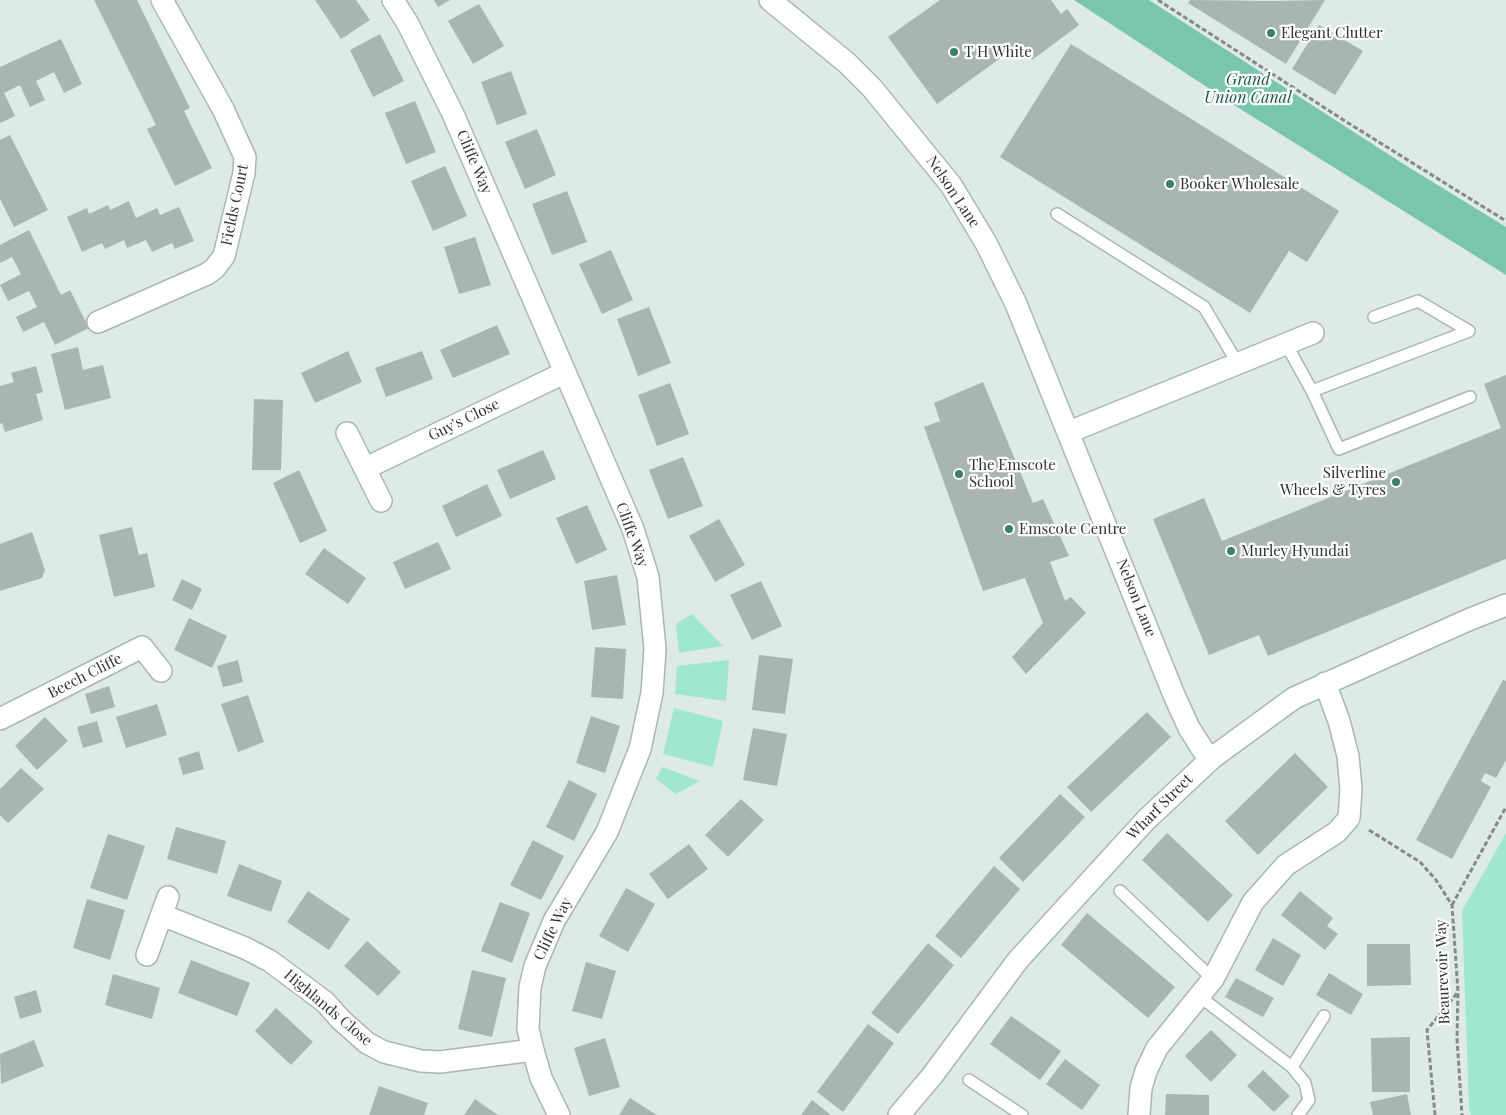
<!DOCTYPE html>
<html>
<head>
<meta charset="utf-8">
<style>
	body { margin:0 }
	canvas { display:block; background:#ddeae5 }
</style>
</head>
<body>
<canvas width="1506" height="1115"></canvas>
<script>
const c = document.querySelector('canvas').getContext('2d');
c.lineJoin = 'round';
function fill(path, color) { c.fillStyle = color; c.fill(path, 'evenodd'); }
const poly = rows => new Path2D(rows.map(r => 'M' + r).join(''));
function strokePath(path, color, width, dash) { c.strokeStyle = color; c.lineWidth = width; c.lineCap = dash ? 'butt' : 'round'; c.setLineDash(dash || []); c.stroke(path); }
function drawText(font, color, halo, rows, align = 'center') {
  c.font = font + ' "Playfair Display",serif'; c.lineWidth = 4.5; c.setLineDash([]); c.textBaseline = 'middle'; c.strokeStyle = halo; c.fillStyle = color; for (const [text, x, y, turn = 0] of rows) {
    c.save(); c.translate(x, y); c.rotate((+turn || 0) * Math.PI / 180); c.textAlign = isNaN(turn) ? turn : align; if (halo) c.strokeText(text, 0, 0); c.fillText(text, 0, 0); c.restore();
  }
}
const green = poly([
	[692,614,723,646,679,653,676,624],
	[729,660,726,701,675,694,677,666],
	[674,708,723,721,713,767,663,754],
	[662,767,700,781,676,794,656,779],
	[1506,833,1506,1115,1471,1115,1469,1108,1462,911]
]);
const water = poly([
	[1074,0,1149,0,1405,165,1506,227,1506,275,1242,110]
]);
const building = poly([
	[94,0,137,0,190,108,184,111,212,168,175,186,147,129,156,125],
	[315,0,356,0,370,20,341,39],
	[434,0,450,0,438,7],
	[940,0,1051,0,1061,14,1067,9,1079,25,1032,60,1020,44,937,104,888,37],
	[1190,0,1272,1,1325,0,1286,64,1188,3],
	[479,4,504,46,473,64,448,21],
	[1319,25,1363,51,1335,95,1292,69],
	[380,34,404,81,373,97,350,50],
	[61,39,82,84,64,93,54,72,36,81,45,100,30,107,20,85,4,93,15,116,0,123,0,67],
	[1071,44,1339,211,1307,262,1289,251,1250,313,1000,157],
	[511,71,527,114,497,125,481,82],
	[415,101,436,152,406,164,385,113],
	[537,129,556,175,525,189,505,142],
	[10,135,48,210,14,227,0,199,0,140],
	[445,166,467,216,433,231,411,181],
	[567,191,587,242,552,255,532,204],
	[129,201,136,218,157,208,160,215,179,207,194,241,175,249,172,243,152,252,146,240,127,248,124,240,105,249,102,243,82,252,67,217,87,208,89,214,108,205,110,210],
	[29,230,61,295,70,290,89,328,55,345,44,322,23,332,16,317,37,307,29,291,8,301,0,285,21,274,12,257,0,263,0,245],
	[475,237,491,285,459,294,444,247],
	[611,250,633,300,602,314,579,264],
	[649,307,671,363,638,376,617,319],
	[497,325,510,354,453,378,440,350],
	[78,347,83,370,103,365,111,398,65,410,51,354],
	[348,351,362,382,315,403,301,373],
	[422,351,433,379,386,397,375,368],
	[36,366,43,392,36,394,43,420,5,432,2,423,0,424,0,386,14,382,11,373],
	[1506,375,1506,559,1268,656,1259,635,1209,655,1153,519,1204,498,1222,541,1501,428,1484,384],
	[983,382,1033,503,1043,499,1069,556,1050,562,1065,601,1071,597,1086,613,1026,674,1012,657,1043,623,1025,578,983,591,924,427,940,421,934,403],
	[670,383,689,434,657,446,638,395],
	[254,399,283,400,281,470,252,470],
	[543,450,556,479,510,499,497,470],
	[683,457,703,506,668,519,649,470],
	[299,470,327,531,300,543,273,483],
	[487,484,502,516,456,537,442,506],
	[587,505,607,550,576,564,556,518],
	[719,519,745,565,715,582,689,536],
	[132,527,139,555,147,553,155,587,114,597,99,535],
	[32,532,45,570,42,578,0,591,0,544],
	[438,542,451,569,405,589,393,562],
	[324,548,366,578,348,604,305,574],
	[617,575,626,625,592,630,584,581],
	[182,579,202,589,192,610,172,600],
	[761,581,782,626,752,640,730,595],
	[189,618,227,636,212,668,174,650],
	[595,647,626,649,623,699,591,697],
	[759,655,793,659,785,714,752,710],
	[238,660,243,682,223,687,217,666],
	[1503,680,1506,681,1506,760,1496,778,1485,773,1481,781,1491,787,1452,859,1416,840],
	[109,686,115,707,91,714,85,694],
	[248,695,264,742,238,752,221,704],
	[157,704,167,735,126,748,116,717],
	[1147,712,1171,737,1091,812,1067,787],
	[591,716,620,726,605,773,576,763],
	[45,717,68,741,37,770,15,746],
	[97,721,103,742,83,748,77,727],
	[753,728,787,734,777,786,743,780],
	[199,751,204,769,183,775,178,758],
	[1295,753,1328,787,1258,855,1225,821],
	[21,768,44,789,8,823,0,815,0,789],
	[569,780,597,794,574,841,546,827],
	[1060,794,1085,817,1023,882,999,858],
	[741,799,764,820,728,857,705,835],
	[176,827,226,841,217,874,167,859],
	[1167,833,1233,895,1208,922,1142,860],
	[108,834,145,846,127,900,90,888],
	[533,840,564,856,541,900,510,885],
	[689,844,708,869,668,899,649,874],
	[239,864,282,881,271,912,227,896],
	[994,866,1020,889,961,958,935,936],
	[626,888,655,904,628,952,599,936],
	[308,891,350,919,329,950,287,922],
	[1300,891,1333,918,1327,926,1338,934,1325,950,1281,915],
	[87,899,125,910,110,960,73,948],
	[500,902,530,913,512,963,481,951],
	[1087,913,1175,987,1148,1018,1061,945],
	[1273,938,1301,955,1283,986,1255,970],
	[367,941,401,972,378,996,344,966],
	[928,943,954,965,898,1034,871,1013],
	[1367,944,1410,944,1411,985,1367,986],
	[191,960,250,983,237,1016,178,993],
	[586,962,616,971,602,1019,572,1011],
	[472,970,506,978,492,1037,458,1029],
	[1329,973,1363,994,1351,1015,1316,995],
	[113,974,160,988,152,1019,105,1005],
	[1236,978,1274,998,1263,1017,1225,997],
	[36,990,42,1012,20,1019,14,997],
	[276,1008,313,1042,291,1065,255,1031],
	[1011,1016,1061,1051,1040,1080,990,1044],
	[868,1024,894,1043,843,1112,817,1092],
	[1211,1030,1237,1055,1211,1082,1185,1056],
	[1410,1037,1410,1092,1372,1092,1371,1038],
	[605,1038,620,1087,589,1096,574,1048],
	[34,1040,44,1066,1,1084,0,1054],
	[1065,1059,1100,1085,1082,1110,1046,1084],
	[1263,1070,1290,1096,1274,1112,1247,1086],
	[379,1086,428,1103,424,1115,369,1115],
	[1166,1094,1209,1095,1209,1115,1165,1115],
	[1407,1094,1411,1115,1373,1115,1370,1102],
	[630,1098,652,1112,657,1115,619,1115],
	[475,1099,498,1115,464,1115],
	[812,1100,831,1115,801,1115]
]);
const path = poly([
	[1158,0,1345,121,1506,221],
	[1369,830,1420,862,1436,880,1452,905,1458,992,1457,1039,1462,1115],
	[1452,905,1506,807],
	[1435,1115,1427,1030,1458,992]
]);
const service = poly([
	[1057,214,1204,307,1238,364],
	[1286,344,1312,391,1469,331,1418,301,1374,317],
	[1312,391,1339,449,1470,397],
	[1120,891,1213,979],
	[1199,996,1292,1067],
	[969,1080,1022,1115],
	[1298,1115,1309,1100,1305,1083,1292,1067,1324,1016]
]);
const minor = poly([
	[393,0,408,24,453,114,633,529,648,577,655,649,652,693,640,749,607,832,554,921,535,966,530,987,528,1029,533,1050,541,1078,559,1115],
	[770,0,847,63,872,88,951,185,986,243,1016,304,1174,695,1189,728,1203,750,1212,758],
	[98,322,207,274,215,268,224,256,244,173,245,157,223,109,162,0],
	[1069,432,1313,333],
	[347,433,381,501],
	[366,468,564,373],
	[0,719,142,647,161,671],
	[162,915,245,948,270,961,325,1002,341,1020,367,1043,384,1052,421,1061,440,1062,533,1050],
	[147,955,168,897],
	[899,1115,932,1076,1018,960,1146,820,1212,758,1294,698,1468,620,1506,605],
	[1139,1115,1141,1088,1146,1071,1157,1048,1213,979,1253,902,1286,865,1337,832,1349,818,1351,789,1348,756,1339,721,1325,683]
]);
const markers = [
	[1271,33,5,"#3e7e6c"],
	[954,52,5,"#3e7e6c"],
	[1170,184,5,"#3e7e6c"],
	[959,474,5,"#3e7e6c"],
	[1396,482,5,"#3e7e6c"],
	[1009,529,5,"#3e7e6c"],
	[1231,551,5,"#3e7e6c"]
];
const poiNames = [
	["Elegant Clutter",1281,33],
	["T H White",964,52],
	["Booker Wholesale",1180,184],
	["The Emscote",969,465],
	["School",969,482],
	["Silverline",1386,473,"right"],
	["Wheels & Tyres",1386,490,"right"],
	["Emscote Centre",1019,529],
	["Murley Hyundai",1241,551]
];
const streetNames = [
	["Cliffe Way",474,162,67],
	["Nelson Lane",953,192,56],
	["Fields Court",235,205,-78],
	["Guy's Close",464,420,-26],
	["Cliffe Way",632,535,70],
	["Nelson Lane",1136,598,68],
	["Beech Cliffe",85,676,-27],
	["Wharf Street",1160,807,-45],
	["Cliffe Way",553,929,-64],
	["Beaurevoir Way",1443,972,-92],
	["Highlands Close",328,1008,40]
];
const waterNames = [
	["Grand",1248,80],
	["Union Canal",1248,98]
];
fill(green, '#a1e6d0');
fill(water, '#7ac5ae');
fill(building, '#a9b5b1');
strokePath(service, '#aab6b2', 14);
strokePath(minor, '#aab6b2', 24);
strokePath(path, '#828b87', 3, [5, 2.5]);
strokePath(service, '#fff', 11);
strokePath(minor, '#fff', 21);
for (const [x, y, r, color] of markers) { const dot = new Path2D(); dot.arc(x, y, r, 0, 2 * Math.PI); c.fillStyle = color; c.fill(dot); strokePath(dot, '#fff', 2); }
drawText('15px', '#2d3230', '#fff', poiNames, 'left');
drawText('15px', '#2d3230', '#fff', streetNames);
drawText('italic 16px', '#165444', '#fff', waterNames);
</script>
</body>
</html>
